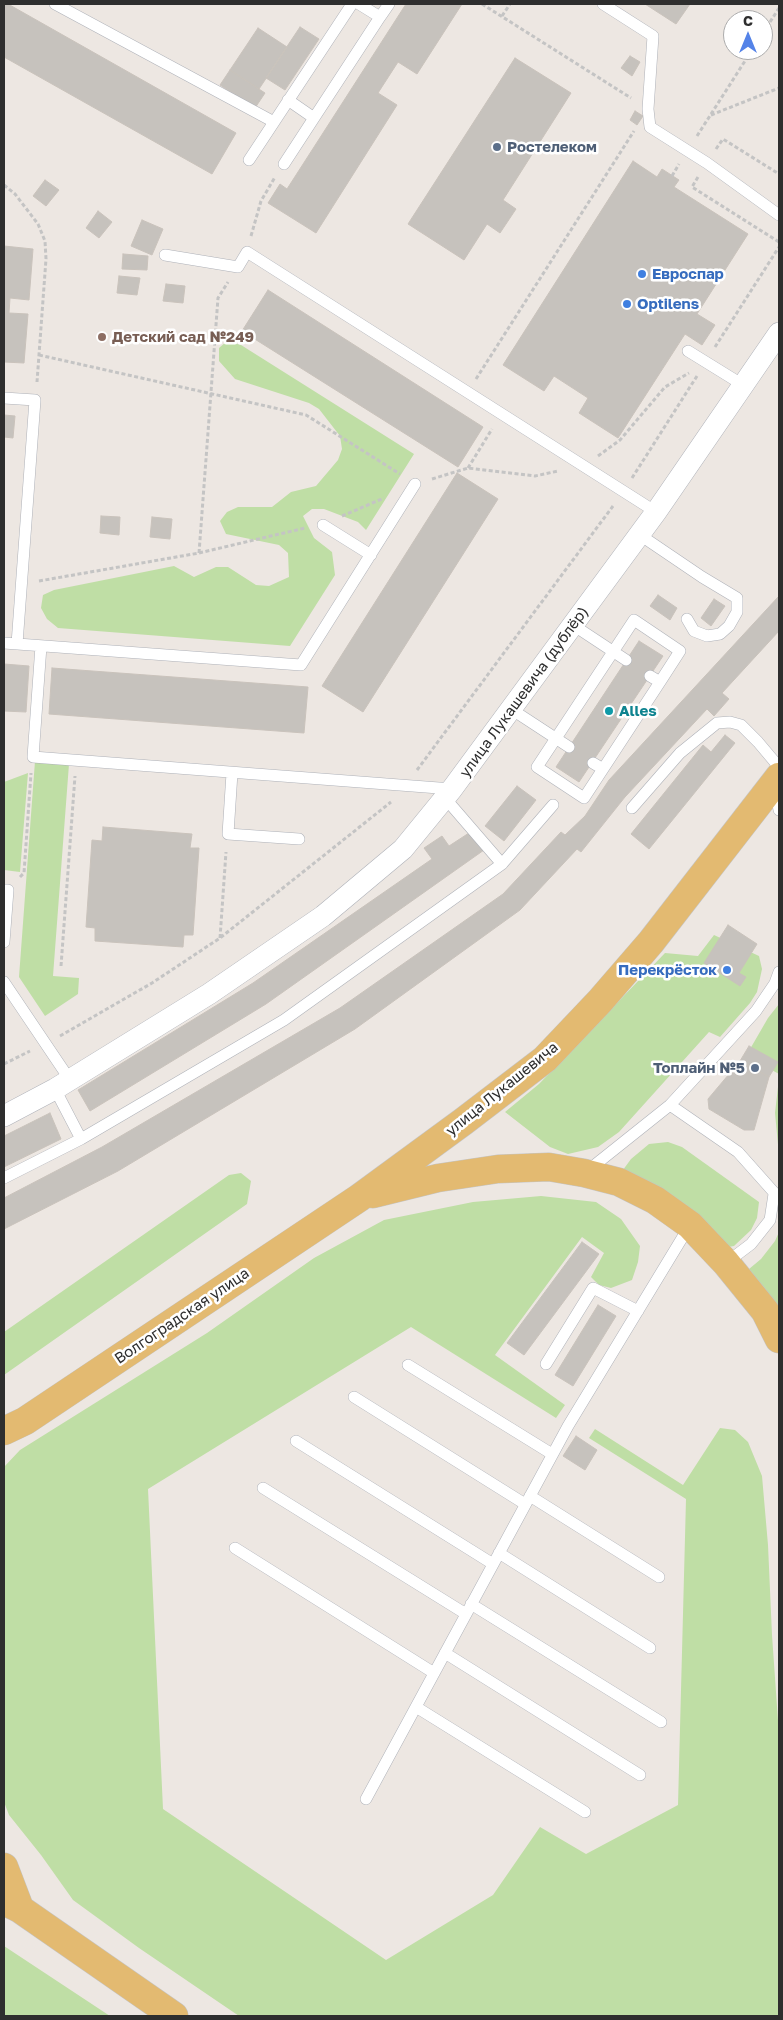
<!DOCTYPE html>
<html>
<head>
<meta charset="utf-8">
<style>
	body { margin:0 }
	#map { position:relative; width:783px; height:2020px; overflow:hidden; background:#ede7e2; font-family:"Golos Text",sans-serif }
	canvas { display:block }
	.frame { position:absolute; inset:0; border:5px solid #2e2e2e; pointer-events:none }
	.north { position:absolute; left:723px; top:10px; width:50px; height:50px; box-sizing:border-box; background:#fff; border:1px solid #ababab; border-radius:50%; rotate:0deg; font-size:14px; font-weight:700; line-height:20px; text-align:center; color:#2e2e2e }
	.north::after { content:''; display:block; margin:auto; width:18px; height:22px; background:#5483e8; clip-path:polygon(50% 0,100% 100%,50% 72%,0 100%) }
</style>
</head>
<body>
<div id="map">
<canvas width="783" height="2020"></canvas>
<div class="frame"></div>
<div class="north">С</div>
</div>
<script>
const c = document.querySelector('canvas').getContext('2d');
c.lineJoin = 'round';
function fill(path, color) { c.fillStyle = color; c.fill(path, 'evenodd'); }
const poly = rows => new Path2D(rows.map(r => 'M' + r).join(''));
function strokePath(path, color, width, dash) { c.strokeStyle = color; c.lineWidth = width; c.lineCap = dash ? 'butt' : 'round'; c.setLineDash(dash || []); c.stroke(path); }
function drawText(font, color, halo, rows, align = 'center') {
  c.font = font + ' "Golos Text",sans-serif'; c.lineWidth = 5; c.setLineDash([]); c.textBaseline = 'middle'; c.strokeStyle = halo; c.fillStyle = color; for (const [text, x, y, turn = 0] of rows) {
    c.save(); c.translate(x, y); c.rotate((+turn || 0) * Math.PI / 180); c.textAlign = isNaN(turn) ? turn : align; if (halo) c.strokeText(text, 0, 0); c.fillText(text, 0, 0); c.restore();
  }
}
const green = poly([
	[227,341,241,345,414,454,366,530,358,522,324,509,312,509,303,516,314,538,332,552,335,575,290,646,58,628,47,619,41,608,43,595,54,590,174,566,194,577,216,567,228,567,256,585,269,586,289,577,288,553,279,545,226,534,220,521,227,512,238,507,272,507,291,492,316,486,338,460,342,449,340,436,319,409,309,403,235,379,219,361,219,348],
	[35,761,69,764,53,976,79,978,78,994,45,1016,19,977],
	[28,773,20,872,4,870,4,782],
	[714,935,759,956,762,969,757,992,750,1003,720,1037,709,1032,619,1132,598,1147,568,1154,550,1147,505,1112,539,1084,665,953,698,956],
	[779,1004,779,1074,746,1056,768,1018],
	[779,1078,779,1155,775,1113],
	[668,1142,682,1147,759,1202,757,1218,751,1230,734,1246,723,1248,620,1174,631,1159,649,1144],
	[241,1173,251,1181,247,1204,4,1375,4,1332,229,1175],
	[541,1196,596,1202,621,1219,640,1246,638,1262,632,1280,611,1288,599,1285,591,1277,604,1253,582,1237,495,1355,565,1405,556,1418,411,1327,148,1489,163,1809,386,1960,493,1895,540,1827,586,1854,678,1805,686,1499,589,1438,595,1429,683,1485,720,1428,735,1430,748,1442,762,1476,768,1545,772,1635,779,1735,779,2016,239,2016,139,1948,73,1900,41,1855,9,1815,4,1802,4,1467,20,1450,207,1333,314,1258,384,1220,473,1202],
	[779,1232,779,1326,743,1274,761,1259,775,1241],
	[4,1946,110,2016,4,2016]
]);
const building = poly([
	[4,4,8,4,236,133,212,174,4,57,4,4],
	[406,4,462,4,417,74,398,62,378,93,397,105,316,233,268,203,280,184,287,189,406,4],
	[645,4,690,4,676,24,645,4],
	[300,27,319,39,285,90,266,78,300,27],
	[258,28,287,47,259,89,230,70,258,28],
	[630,56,640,62,632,76,621,68,630,56],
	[515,58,571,93,503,200,516,209,500,233,487,224,464,260,408,224,515,58],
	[230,70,265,93,255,108,220,85,230,70],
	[635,111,643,116,637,125,630,120,635,111],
	[633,161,657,177,662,169,679,180,674,187,748,234,697,314,715,325,702,345,685,334,618,438,579,413,588,398,554,376,544,391,503,365,633,161],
	[45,180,59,190,46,206,33,196,45,180],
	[98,211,112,222,99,238,86,228,98,211],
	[142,220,163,229,152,255,131,246,142,220],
	[4,246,33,249,29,300,10,298,9,313,28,314,24,363,4,362,4,246],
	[123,254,148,256,147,270,122,269,123,254],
	[119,276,140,278,137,295,117,293,119,276],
	[166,284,185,286,183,303,163,301,166,284],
	[268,290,483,427,458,467,242,331,268,290],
	[4,415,15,416,13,438,4,437,4,415],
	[457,473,498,499,363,712,322,686,457,473],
	[101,516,120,517,119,535,100,533,101,516],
	[152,517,172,519,170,539,150,537,152,517],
	[658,595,677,608,670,620,650,606,658,595],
	[779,596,779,631,722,693,729,699,714,716,707,709,625,797,581,852,577,849,520,910,355,1029,118,1171,4,1229,4,1198,102,1147,340,1008,503,894,561,832,565,835,585,816,609,780,779,596],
	[714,599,725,606,711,626,701,618,714,599],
	[639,641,663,656,579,782,556,767,639,641],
	[4,664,29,666,26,712,4,711,4,664],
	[52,668,308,687,304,733,49,714,52,668],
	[725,735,735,743,649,849,631,834,703,745,711,752,725,735],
	[517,786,536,800,504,841,485,826,517,786],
	[103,827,192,834,190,848,199,848,193,935,184,935,183,947,95,941,95,928,86,927,92,840,102,841,103,827],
	[469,833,484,850,266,1004,90,1111,78,1090,253,983,432,859,424,848,442,836,449,846,469,833],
	[728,925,757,944,739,973,746,977,740,986,704,963,728,925],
	[749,1046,778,1062,769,1077,740,1061,749,1046],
	[740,1061,769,1077,754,1130,744,1130,709,1109,708,1099,740,1061],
	[50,1113,61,1139,4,1167,4,1136,50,1113],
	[582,1242,599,1254,524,1355,507,1343,582,1242],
	[598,1305,616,1316,573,1386,555,1375,598,1305],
	[576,1436,597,1450,585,1470,563,1456,576,1436]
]);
const path = poly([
	[482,4,631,98],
	[502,16,510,4],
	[763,33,779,8],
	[711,115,779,88],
	[697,136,752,50],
	[716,149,723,139,779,174],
	[672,176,679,164],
	[698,177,692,187,779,242],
	[4,185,15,194,38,224,45,241,46,259,37,382],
	[251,236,261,201,275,177],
	[715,347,779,247],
	[39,355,306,415,400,474],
	[476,379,634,131],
	[598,456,620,440,665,387,689,373],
	[468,468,492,429],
	[632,478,697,376],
	[432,479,468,468,535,476,558,471],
	[342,516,384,498],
	[199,553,218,298,228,282],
	[39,581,199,553,305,528],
	[417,770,613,506],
	[20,877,24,873,31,773],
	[220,938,226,852],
	[61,966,75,776],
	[60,1036,152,983,220,938,391,802],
	[4,1064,30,1051]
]);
const lane = poly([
	[55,4,274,122],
	[603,4,653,36,648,109,650,127,707,163,779,215],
	[380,17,389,4],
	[288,100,314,118,380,17,359,4],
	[249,160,352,4],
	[284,164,314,118],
	[165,255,238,267,247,252,656,512],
	[688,351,743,385],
	[4,398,35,400,17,644],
	[323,525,371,555],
	[640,535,702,577,737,598,737,612,729,626,720,634,707,636,694,631,687,619],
	[573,625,626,660],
	[4,643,301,665,415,484],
	[41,646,33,757,452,789],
	[511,709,569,747],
	[593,763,603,769,660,682,650,676],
	[603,769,584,798,537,767,634,620,680,651,660,682],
	[232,773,228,834,299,839],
	[775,787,779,810],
	[445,798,502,864],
	[632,808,680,753,717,723,730,722,741,725,758,742,779,767],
	[4,890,8,890,4,942],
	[4,982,70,1080],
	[55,1089,81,1139],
	[670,1105,738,1152,779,1198],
	[586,1172,670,1105,756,1011,775,983,779,972],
	[4,1178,81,1139,284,1020,502,864,553,805],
	[726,1263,751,1244,770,1220,774,1194],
	[546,1364,593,1288,638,1311],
	[408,1365,552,1454],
	[354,1397,525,1504],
	[296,1441,493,1564],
	[263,1488,466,1614],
	[530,1496,659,1577],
	[235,1548,434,1673],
	[499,1553,650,1648],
	[471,1604,661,1722],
	[445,1653,640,1775],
	[416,1707,585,1812],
	[366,1799,568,1426,690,1225]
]);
const street = poly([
	[4,1116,55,1089,209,994,323,916,403,849,452,789,656,512,779,333]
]);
const primary = poly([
	[373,1194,438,1178,498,1169,549,1167,584,1173,619,1182,655,1200,690,1225,726,1263,765,1311,779,1339],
	[4,1431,25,1421,359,1198,464,1121,545,1059,600,1001,651,942,779,777],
	[4,1867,20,1909],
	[4,1901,20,1909,174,2016]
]);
const markers = [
	[497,147,5,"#5c6f8a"],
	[642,274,5,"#3f7fe0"],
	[627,304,5,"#3f7fe0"],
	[102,337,5,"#8d6e63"],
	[609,711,5,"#0f9aa8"],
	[727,970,5,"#3f7fe0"],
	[755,1068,5,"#5c6f8a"]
];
const serviceNames = [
	["Ростелеком",507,147],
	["Топлайн №5",745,1068,"right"]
];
const shopNames = [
	["Евроспар",652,274],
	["Optilens",637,304],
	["Перекрёсток",717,970,"right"]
];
const educationNames = [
	["Детский сад №249",112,337]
];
const streetNames = [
	["улица Лукашевича (дублёр)",524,692,-54],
	["улица Лукашевича",502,1089,-39],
	["Волгоградская улица",182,1316,-34]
];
const cultureNames = [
	["Alles",619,711]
];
fill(green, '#bfdea5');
fill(building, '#c6c2bd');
strokePath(building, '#c9c2bb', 1);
strokePath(lane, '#aeb1b8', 12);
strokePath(street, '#aeb1b8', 22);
strokePath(primary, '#c4c4c4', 29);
strokePath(path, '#c4c4c4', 3, [4, 2.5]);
strokePath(lane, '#fff', 11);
strokePath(street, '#fff', 21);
strokePath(primary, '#e3ba71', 28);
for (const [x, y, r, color] of markers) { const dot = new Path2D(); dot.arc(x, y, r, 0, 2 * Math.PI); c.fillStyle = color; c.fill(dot); strokePath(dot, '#fff', 2); }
drawText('bold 15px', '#4e5e75', '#fff', serviceNames, 'left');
drawText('bold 15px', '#366cbe', '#fff', shopNames, 'left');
drawText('bold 15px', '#785e54', '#fff', educationNames, 'left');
drawText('15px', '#2e2e2e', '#fff', streetNames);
drawText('bold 15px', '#0d838f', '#fff', cultureNames, 'left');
</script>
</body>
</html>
